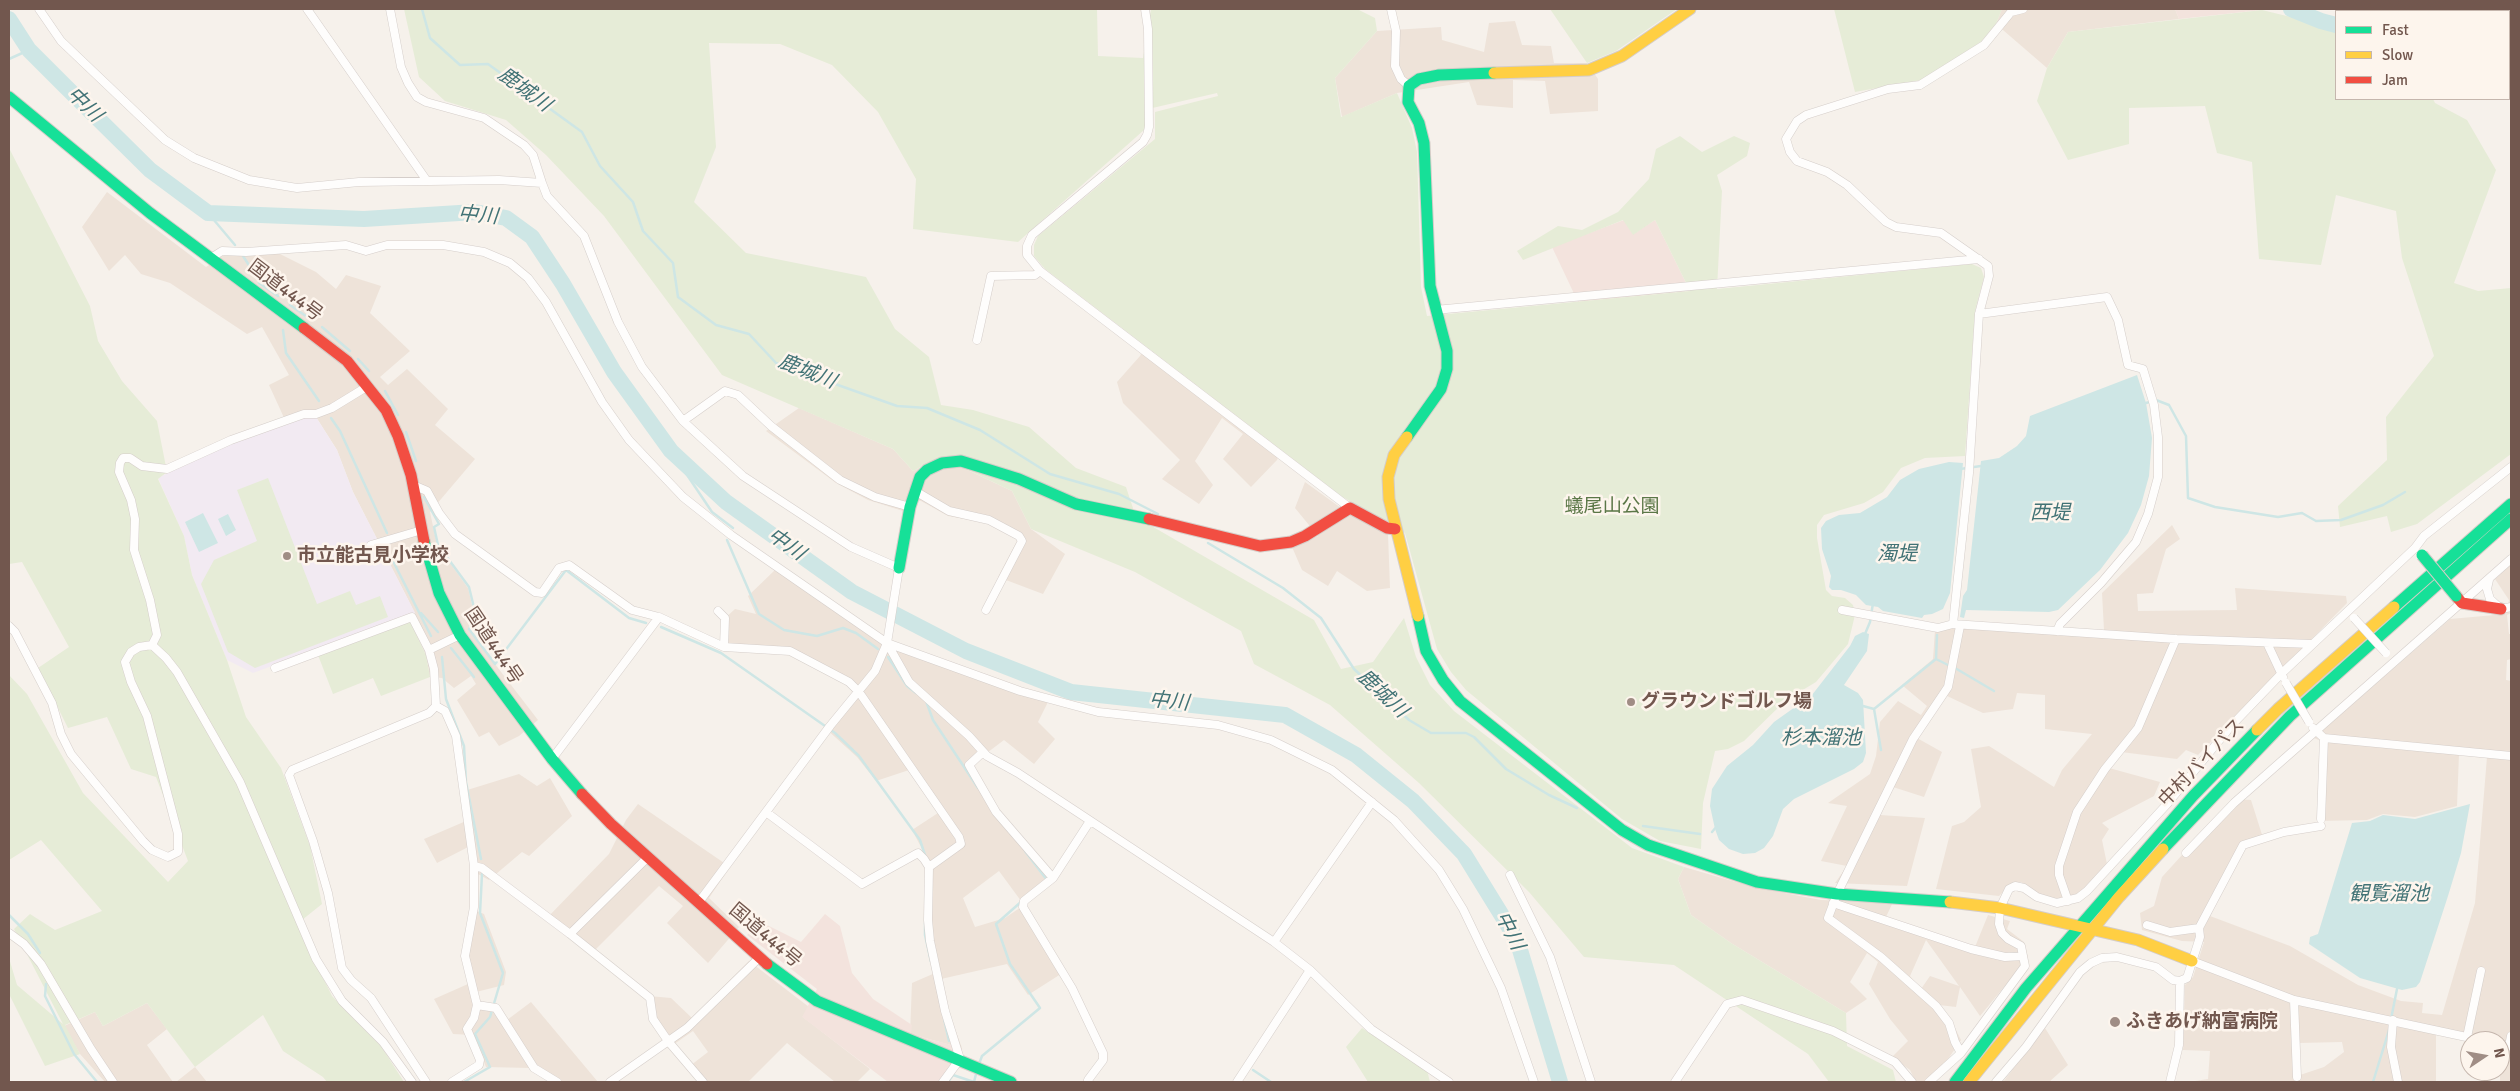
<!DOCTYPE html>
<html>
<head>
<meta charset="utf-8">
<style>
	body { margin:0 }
	#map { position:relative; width:2520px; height:1091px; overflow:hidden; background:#f6f1eb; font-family:Signika,sans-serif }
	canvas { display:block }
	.frame { position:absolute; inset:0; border:10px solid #72574e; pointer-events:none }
	.legend { position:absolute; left:2335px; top:10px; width:175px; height:90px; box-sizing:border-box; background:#fdf5ed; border:1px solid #c5b6ad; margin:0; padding:6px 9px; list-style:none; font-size:15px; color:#72574e }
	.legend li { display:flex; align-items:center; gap:10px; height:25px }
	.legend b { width:25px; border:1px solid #c5b6ad }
	.north { position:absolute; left:2460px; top:1031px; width:50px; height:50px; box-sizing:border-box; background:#fdf5ed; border:1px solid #c5b6ad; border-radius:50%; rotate:78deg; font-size:14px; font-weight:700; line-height:20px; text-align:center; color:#72574e }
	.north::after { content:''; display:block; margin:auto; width:18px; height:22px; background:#a08d85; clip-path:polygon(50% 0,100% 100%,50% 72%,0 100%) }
</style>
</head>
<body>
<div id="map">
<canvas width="2520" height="1091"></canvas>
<div class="frame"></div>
<ul class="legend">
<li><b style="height:6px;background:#16e098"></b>Fast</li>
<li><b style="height:6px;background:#ffcf43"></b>Slow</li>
<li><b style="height:6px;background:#f24e42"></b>Jam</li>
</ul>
<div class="north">N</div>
</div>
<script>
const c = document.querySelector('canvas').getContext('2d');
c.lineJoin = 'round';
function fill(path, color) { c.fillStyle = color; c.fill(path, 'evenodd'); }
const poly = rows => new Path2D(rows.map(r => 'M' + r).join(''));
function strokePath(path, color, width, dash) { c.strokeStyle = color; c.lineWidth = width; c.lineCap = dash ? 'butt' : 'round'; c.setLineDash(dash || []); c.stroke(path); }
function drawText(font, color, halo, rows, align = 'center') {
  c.font = font + ' Signika,"Noto Sans JP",sans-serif'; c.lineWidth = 5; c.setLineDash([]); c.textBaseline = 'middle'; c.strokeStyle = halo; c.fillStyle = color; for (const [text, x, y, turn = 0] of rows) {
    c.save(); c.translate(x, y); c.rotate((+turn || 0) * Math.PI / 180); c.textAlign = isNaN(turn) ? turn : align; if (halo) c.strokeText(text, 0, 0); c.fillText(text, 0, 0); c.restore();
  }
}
const residential = poly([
	[2002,9,2175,9,2179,19,2068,32,2047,68,1996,24],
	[1515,21,1522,45,1551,46,1554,63,1587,63,1598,79,1598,111,1550,114,1545,81,1513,80,1513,108,1477,105,1469,82,1397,93,1342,117,1335,78,1377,31,1441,27,1442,40,1484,52,1489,23],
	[107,192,206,267,226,254,280,254,316,272,336,289,346,275,381,286,370,313,410,351,380,377,388,385,407,369,448,409,435,425,475,459,430,512,437,545,468,588,475,617,468,629,538,720,519,736,499,746,489,732,479,737,457,700,476,684,471,676,454,688,442,678,430,677,426,655,410,621,415,613,353,492,337,450,316,417,286,422,269,385,289,375,262,327,247,334,170,283,141,274,125,255,109,271,82,227],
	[1145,346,1281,450,1277,460,1251,487,1223,459,1243,434,1222,418,1195,461,1213,485,1199,504,1162,479,1180,460,1123,403,1117,382,1140,356],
	[799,408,893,449,913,471,940,457,1012,491,1031,529,1065,554,1043,594,998,577,1018,539,988,523,948,516,921,501,909,499,903,511,868,500,836,483,766,431],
	[1305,482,1348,513,1388,534,1390,588,1367,591,1337,571,1328,586,1302,570,1292,547,1318,536,1295,508],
	[2172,525,2180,539,2166,549,2153,593,2137,594,2138,611,2237,610,2235,588,2346,596,2347,603,2198,755,2186,750,2177,759,2121,752,2109,768,2160,782,2154,796,2102,823,2109,829,2102,840,2107,864,2085,890,2069,898,2053,899,2036,894,2021,882,2009,886,1999,896,1936,889,1952,826,1964,822,1981,807,1971,749,1989,746,2054,787,2062,770,2092,734,2045,729,2045,695,2017,693,2013,709,1983,713,1945,695,1917,738,1942,752,1924,797,1893,787,1880,815,1925,818,1907,886,1835,883,1847,866,1821,861,1847,806,1828,803,1870,774,1876,756,1880,722,1898,701,1921,715,1927,706,1902,685,1933,659,1935,630,1967,624,2104,630,2102,593],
	[2511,564,2511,613,2507,615,2509,634,2511,634,2511,659,2507,660,2506,680,2511,681,2511,1082,2500,1082,2500,1041,2472,1041,2436,1034,2436,1082,2189,1082,2208,1079,2210,1051,2183,1050,2185,985,2193,977,2204,942,2182,941,2142,930,2140,913,2154,906,2162,877,2233,799,2251,800,2264,841,2244,848,2210,916,2290,946,2358,985,2401,1001,2423,1003,2422,1013,2442,1015,2475,903,2487,757,2459,754,2457,806,2415,817,2383,814,2367,820,2317,821,2321,741,2314,738,2450,619,2506,614,2509,600,2495,579],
	[2342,1042,2344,1052,2324,1067,2300,1075,2299,1043],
	[775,570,884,643,1048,702,1038,722,1055,739,1034,764,1004,740,971,765,999,810,1056,880,1024,905,1064,972,1028,995,1007,964,941,979,948,1010,962,1048,910,1034,912,983,935,973,928,860,912,830,938,813,909,770,876,781,857,757,824,727,853,693,848,685,789,653,723,649,723,620,735,609,756,614,748,596],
	[999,871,1024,905,1005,918,975,927,963,898],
	[519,774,537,786,550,778,572,816,529,856,522,852,489,880,476,873,474,844,437,863,424,839,466,821,464,791],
	[638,804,730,867,709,898,739,927,708,963,667,923,683,906,659,886,591,954,546,919,609,854,626,820],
	[1684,867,1753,887,1821,900,1893,902,1886,917,1975,947,1988,915,2010,921,2007,929,2024,942,2028,958,1980,1016,1960,987,1956,1007,1939,1005,1951,1020,1961,1040,1946,1062,1924,1082,1916,1082,1910,1070,1892,1057,1908,1041,1890,1019,1869,984,1878,962,1867,953,1850,982,1867,999,1846,1013,1731,943,1691,915,1678,879],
	[1926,940,1959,986,1930,976,1921,989,1910,976],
	[477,911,484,914,506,972,504,985,476,992,480,1003,497,1005,507,1020,531,1002,598,1082,552,1082,530,1068,486,1067,473,1035,453,1034,434,999,468,984,462,955,468,917],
	[749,961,809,1007,803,1017,870,1069,857,1082,835,1082,787,1043,748,1082,698,1082,686,1069,708,1052,693,1031,670,1047,651,1019,649,996,671,998,692,1018],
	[147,1003,167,1029,147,1045,173,1082,105,1082,80,1054,64,1026,95,1012,103,1026],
	[2045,1028,2068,1065,2049,1082,2003,1082],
	[195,1067,207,1082,176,1082]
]);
const commercial = poly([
	[2175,9,2262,9,2262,10,2179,19],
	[1624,220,1633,234,1655,220,1690,291,1578,302,1552,247],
	[825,914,840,926,852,973,873,999,912,1025,911,1034,962,1048,962,1060,946,1082,888,1082,802,1017,817,989,747,935,761,922,801,942]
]);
const education = poly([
	[303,416,316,417,337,450,353,492,415,613,253,673,227,660,192,575,184,536,158,478,227,443]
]);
const green = poly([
	[404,9,1097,9,1098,56,1143,58,1151,9,1357,9,1375,18,1377,31,1335,78,1341,117,1397,93,1412,128,1417,152,1421,287,1427,316,1690,291,1655,220,1633,235,1623,220,1523,260,1517,251,1558,226,1582,230,1618,212,1649,179,1656,149,1680,136,1702,152,1734,136,1750,143,1747,156,1717,175,1722,191,1717,289,1972,264,1981,268,1984,277,1975,311,1965,456,1925,458,1901,468,1883,492,1864,503,1824,515,1817,525,1817,538,1826,590,1832,596,1845,598,1853,605,1855,615,1848,644,1816,682,1786,700,1744,741,1728,749,1715,751,1703,803,1701,849,1660,841,1622,819,1466,690,1451,672,1437,649,1405,533,1341,496,1045,269,1034,256,1034,245,1038,236,1155,139,1155,112,1218,96,1217,93,1148,109,1144,130,1018,242,913,229,916,179,878,112,832,65,780,44,709,43,716,147,694,202,746,253,866,277,895,329,929,357,941,405,973,410,1029,427,1076,468,1126,487,1136,517,1314,620,1341,669,1373,662,1404,618,1416,657,1430,685,1454,711,1632,848,1684,867,1678,879,1691,915,1731,943,1846,1013,1847,1046,1893,1070,1896,1082,1829,1082,1808,1054,1674,965,1584,957,1529,892,1419,783,1330,705,1254,664,1241,631,1135,572,1031,529,1012,491,940,457,913,471,893,449,722,375,604,216,546,155,506,120,445,101,419,77],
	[1550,9,1677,9,1616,51,1587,63],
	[1834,9,2002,9,1996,24,1981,42,1921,80,1855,92],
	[2262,10,2336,28,2336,99,2433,99,2435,103,2467,120,2496,170,2454,283,2478,291,2511,288,2511,454,2417,524,2391,532,2387,516,2340,527,2338,506,2387,460,2386,417,2434,356,2402,258,2396,211,2336,195,2321,265,2259,259,2252,162,2217,153,2205,106,2129,108,2129,144,2068,160,2037,101,2047,68,2068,32],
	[9,148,90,306,98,341,122,381,157,421,167,472,158,479,184,536,192,575,227,660,246,717,281,768,310,846,322,904,297,924,332,996,381,1046,404,1082,327,1082,323,1077,283,1051,263,1015,195,1067,147,1003,103,1026,95,1012,65,1025,80,1054,45,1066,9,994,9,958,17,985,63,1024,14,929,30,914,55,930,102,911,41,840,9,860,9,675,27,694,83,793,168,882,188,861,156,777,131,769,107,717,68,728,38,668,69,647,22,562,9,564],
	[268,478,317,604,350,591,356,605,380,596,388,617,255,668,228,652,201,584,214,560,257,541,237,490],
	[410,621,426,655,430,677,381,696,373,678,333,694,318,655],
	[1362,1028,1427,1070,1430,1082,1368,1082,1346,1047]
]);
const water = poly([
	[2137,375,2146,403,2152,438,2149,476,2141,505,2128,533,2100,570,2058,610,2049,612,1966,610,1964,618,1960,617,1963,596,1967,590,1981,461,1999,458,2017,446,2026,436,2030,416],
	[1949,462,1963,463,1950,593,1943,609,1932,614,1924,615,1922,618,1883,611,1878,607,1866,605,1856,595,1841,590,1832,590,1829,587,1831,576,1822,549,1821,528,1826,521,1839,515,1860,513,1887,497,1900,480,1919,469],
	[203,513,218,543,199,552,185,522],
	[228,514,236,530,226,536,218,519],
	[1863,632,1869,634,1867,651,1844,685,1858,693,1863,700,1866,753,1863,762,1854,769,1794,799,1783,809,1773,836,1764,848,1755,853,1743,854,1729,849,1719,840,1715,829,1710,806,1712,789,1727,766,1753,745,1774,722,1812,695,1850,646,1855,636],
	[2470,804,2461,853,2448,896,2420,982,2416,987,2402,990,2360,978,2309,944,2310,937,2318,934,2352,823,2370,821,2383,815,2415,819]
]);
const stream = poly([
	[422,9,430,38,460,65,488,64,582,132,600,166,633,202,643,231,673,263,678,297,716,325,749,334,776,363,897,406,927,408,980,430,1050,474,1119,494,1158,514],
	[9,59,29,50],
	[208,213,235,245],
	[243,256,256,276],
	[259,283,278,296],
	[290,305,310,319],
	[322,327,350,351],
	[283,330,286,353,319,401],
	[358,359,369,371],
	[385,391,398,415],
	[2146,403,2156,400,2169,405,2186,436,2188,498,2215,507,2278,517,2302,513,2316,521,2341,520,2383,505,2405,492],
	[331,418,340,431,387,533],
	[406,432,416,461],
	[671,451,712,512,733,528],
	[1960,469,1981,466],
	[424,497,439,524,434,527,438,545,469,587,476,616,469,629,495,664,566,570,629,618,646,623],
	[727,540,759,614,784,630,817,636,843,628,856,633,878,649],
	[1208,543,1283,588,1321,618,1354,669,1409,720,1431,733,1466,733,1474,737,1506,769,1549,795,1577,808],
	[393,561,431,636],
	[421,613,438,632],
	[661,627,721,653,835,733,859,756,920,840,926,858],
	[1865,634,1870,622,1873,603],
	[451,648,474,677],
	[442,657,446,699,464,746,466,782,481,859],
	[888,657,907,686,916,693],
	[1936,659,1937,635],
	[1955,668,1994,691],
	[926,701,933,720,978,788],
	[1863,706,1874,709,1881,750],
	[1874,709,1936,659,1948,665],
	[1643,826,1700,834],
	[1712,832,1717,826],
	[1025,851,1047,880],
	[9,915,28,934,40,953],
	[925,923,925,935,931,962],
	[46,984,45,996,74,1054,97,1082],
	[944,1019,949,1041],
	[2391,1019,2397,989],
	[979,1064,982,1056,1040,1008,1010,964,996,924,1022,901],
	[1253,1070,1271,1082],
	[464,1082,490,1067,475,1034,490,1017,503,973,480,913,482,874],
	[948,1082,953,1075,974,1082],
	[974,1082,976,1074],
	[2373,1082,2389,1030]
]);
const river = poly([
	[2291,9,2321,21,2336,25],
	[9,19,29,50,66,87,150,170,208,213,364,219,475,212,506,218,532,237,563,284,614,372,671,451,726,502,852,592,966,651,1071,692,1285,715,1356,755,1413,801,1464,854,1517,940,1560,1082],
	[2509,45,2511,45]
]);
const street = poly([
	[39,9,61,41,165,140,194,158,249,180,297,188,359,182,499,180,542,183,547,196,584,236,618,322,642,367,683,421,743,476,851,547,899,568,887,643,875,671,830,726,699,902],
	[307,9,427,181],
	[390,9,401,67,408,83,417,97,426,102,484,118,524,145,533,155,542,183],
	[1145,9,1148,29,1149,127,1147,135,1143,142,1032,235,1027,246,1027,255,1040,271,1350,508],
	[1391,9,1396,31,1395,66,1401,79,1409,86],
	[2509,60,2511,61],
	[211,258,222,251,246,252,346,245,366,251,387,245,443,245,484,252,510,263,528,278,546,302,602,402,629,440,683,497,731,535,887,643,1020,691,1098,712,1218,725,1271,740,1332,770,1394,820,1439,870,1463,909,1501,988,1534,1082],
	[1435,310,1979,259],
	[1979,314,2107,297,2118,320,2128,365,2143,369,2154,405,2158,437,2158,477,2148,514,2136,542,2101,583,2060,624,2057,631],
	[977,340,991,276,1035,275,1040,271],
	[683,421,725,391,738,395,771,426,840,480,875,497,910,507],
	[413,485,427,491,439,513,455,534,535,592,542,593,559,568,569,565,632,610,659,617,724,647,790,651,849,682,859,692,959,837,961,844,929,867],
	[915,491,949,511,989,520,1019,536,1022,541,986,610],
	[371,545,422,530],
	[2489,580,2487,589,2490,599,2501,609,2511,607],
	[1842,610,1938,628,1953,624,2176,639,2311,644],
	[718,611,725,618,724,647],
	[1953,624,1969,473,1979,314,1989,276,1988,266,1941,233,1896,227,1886,222,1847,185,1827,172,1797,161,1790,152,1786,139,1797,121,1806,115,1888,89,1920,85,1984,45,2011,12,2023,9],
	[9,626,15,632,52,703,61,734,71,754,143,841,152,850,168,857,178,852,178,834,147,716,131,682,125,662,131,652,139,647,152,645],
	[1960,626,1948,687,1913,739,1837,894,1828,918,1881,957,1936,1006,1949,1023,1955,1042,1961,1053],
	[887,643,909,682,969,736,987,756,1018,773,1274,942,1310,970,1371,1029,1449,1082],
	[2267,643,2283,677],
	[152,645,166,658,177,672,240,782,316,959,342,1001,383,1042,412,1082],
	[152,645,157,635,150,600,134,550,135,519,131,500,119,472,120,463,123,458,130,458,142,466,167,469,231,440,304,414,316,414,332,408,368,386],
	[275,668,412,617,429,650],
	[436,706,445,711,456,736,474,866,474,907,465,956,477,1005,474,1018,467,1029,480,1060,479,1065,452,1082],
	[2313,728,2324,738,2511,756],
	[983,752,969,765,996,812,1053,878],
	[552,759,659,617],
	[766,812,862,884,918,853,924,859,929,867,928,920,930,941,945,1011,960,1059,943,1082],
	[2321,819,2324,738],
	[2186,853,2234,803,2511,559],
	[474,866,482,868,570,934,650,998,653,1019,668,1041,703,1082],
	[1510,875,1550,957,1591,1082],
	[2068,901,2059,875,2059,866,2077,812,2105,769,2138,728,2176,639],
	[1833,903,1971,949,2005,957,2023,956],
	[2147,925,2170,932,2199,928],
	[9,933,24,944,41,964,91,1049,113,1082],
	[570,934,648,857],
	[1274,942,1372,802],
	[2192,961,2294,1000,2485,1041],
	[2294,1000,2297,1077],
	[477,1005,496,1008,534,1068,557,1082],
	[2393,1020,2391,1047,2398,1082],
	[2467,1037,2481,971],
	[2500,1044,2511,1047],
	[2509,1046,2511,1036],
	[426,1082,371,998,351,980,342,968,328,893,313,841,289,775,292,770,429,713,436,706,434,669,429,650,460,635],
	[610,1082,687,1028,759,958],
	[1089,1082,1088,1080,1103,1060,1103,1053,1072,988,1023,907,1024,901,1053,878,1090,821],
	[1237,1082,1310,970],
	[1675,1082,1727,1004,1742,1000,1833,1031,1895,1062,1912,1082],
	[1929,1082,1961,1053,2025,966,2021,946,2008,939,2002,933,1999,924,2000,908,2009,889,2015,886,2024,888,2037,897,2057,903,2078,898,2087,891,2168,803,2231,726,2281,674,2415,548,2424,536,2511,467],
	[1996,1082,2026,1047,2080,972,2091,963,2102,958,2117,957,2156,967,2173,980,2180,981,2187,978,2200,937,2199,928,2243,845,2284,832,2321,826],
	[2170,1082,2179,1045,2180,981]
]);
const fast = poly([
	[2509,31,2511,31],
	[9,97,150,213,304,328],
	[1407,437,1441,389,1447,369,1447,351,1430,286,1424,143,1419,123,1408,102,1409,86,1419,79,1439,75,1494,73],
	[424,541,439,593,460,635,552,759,582,794],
	[899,568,910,507,920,477,927,470,942,463,961,461,1019,479,1076,504,1149,519],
	[2394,607,2511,504],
	[1418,616,1426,651,1443,680,1460,701,1622,830,1648,845,1757,882,1837,894,1950,902],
	[2163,849,2290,716,2511,519],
	[767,964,817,1001,1011,1082],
	[1955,1082,2026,988,2193,796,2257,730]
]);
const slow = poly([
	[1494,73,1589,70,1622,56,1690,9],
	[1407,437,1394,455,1388,477,1389,499,1418,616],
	[2257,730,2278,709,2394,607],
	[1950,902,2000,908,2138,940,2192,961],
	[1969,1082,2119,897,2163,849]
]);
const jam = poly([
	[2345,9,2427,11],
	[304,328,347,361,386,410,398,436,411,475,424,541],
	[1149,519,1260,546,1291,542,1305,536,1350,508,1387,528,1395,529],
	[2456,596,2462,603,2501,609],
	[582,794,611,824,767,964]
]);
const streetBridge = poly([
	[2354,618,2386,653],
	[2286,683,2309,722]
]);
const fastBridge = poly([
	[2422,555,2456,596]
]);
const markers = [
	[287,556,5,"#a08d85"],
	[1631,702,5,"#a08d85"],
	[2115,1022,6,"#a08d85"]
];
const streetNames = [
	["国道444号",285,291,37],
	["国道444号",493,646,56],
	["中村バイパス",2202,763,-46],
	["国道444号",765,936,40]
];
const parkNames = [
	["蟻尾山公園",1612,507]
];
const poiNames = [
	["市立能古見小学校",297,556],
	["グラウンドゴルフ場",1641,702],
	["ふきあげ納富病院",2126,1022]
];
const waterNames = [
	["鹿城川",524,90,36],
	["中川",84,105,44],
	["中川",478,216,5],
	["鹿城川",807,372,22],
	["西堤",2050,514],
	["中川",786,545,35],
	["濁堤",1897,555],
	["鹿城川",1382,694,43],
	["中川",1169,702,6],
	["杉本溜池",1821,739],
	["観覧溜池",2389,895],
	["中川",1509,931,63]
];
fill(residential, '#eee3d9');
fill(commercial, '#f3e3dd');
fill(education, '#f2eaf2');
fill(green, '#e6ecd7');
fill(water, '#cee6e5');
strokePath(stream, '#cee6e5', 2.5);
strokePath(river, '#cee6e5', 16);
strokePath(street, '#d5ceca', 9);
strokePath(fast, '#d5cdc8', 13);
strokePath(slow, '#d5cdc8', 13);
strokePath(jam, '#d5cdc8', 13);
strokePath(street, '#fefdfc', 8);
strokePath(fast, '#16e098', 11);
strokePath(slow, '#ffcf43', 11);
strokePath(jam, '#f24e42', 11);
strokePath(streetBridge, '#d5ceca', 9, []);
strokePath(fastBridge, '#d5cdc8', 13, []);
strokePath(streetBridge, '#fefdfc', 8);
strokePath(fastBridge, '#16e098', 11);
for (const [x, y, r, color] of markers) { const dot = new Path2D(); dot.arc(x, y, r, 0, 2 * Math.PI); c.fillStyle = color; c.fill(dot); strokePath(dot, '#fdf5ed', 2); }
drawText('19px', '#72574e', '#fdf5ed', streetNames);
drawText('19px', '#5b7747', '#fdf5ed', parkNames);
drawText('bold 19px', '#72574e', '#fdf5ed', poiNames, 'left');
drawText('italic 20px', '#427376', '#fdf5ed', waterNames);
</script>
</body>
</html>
